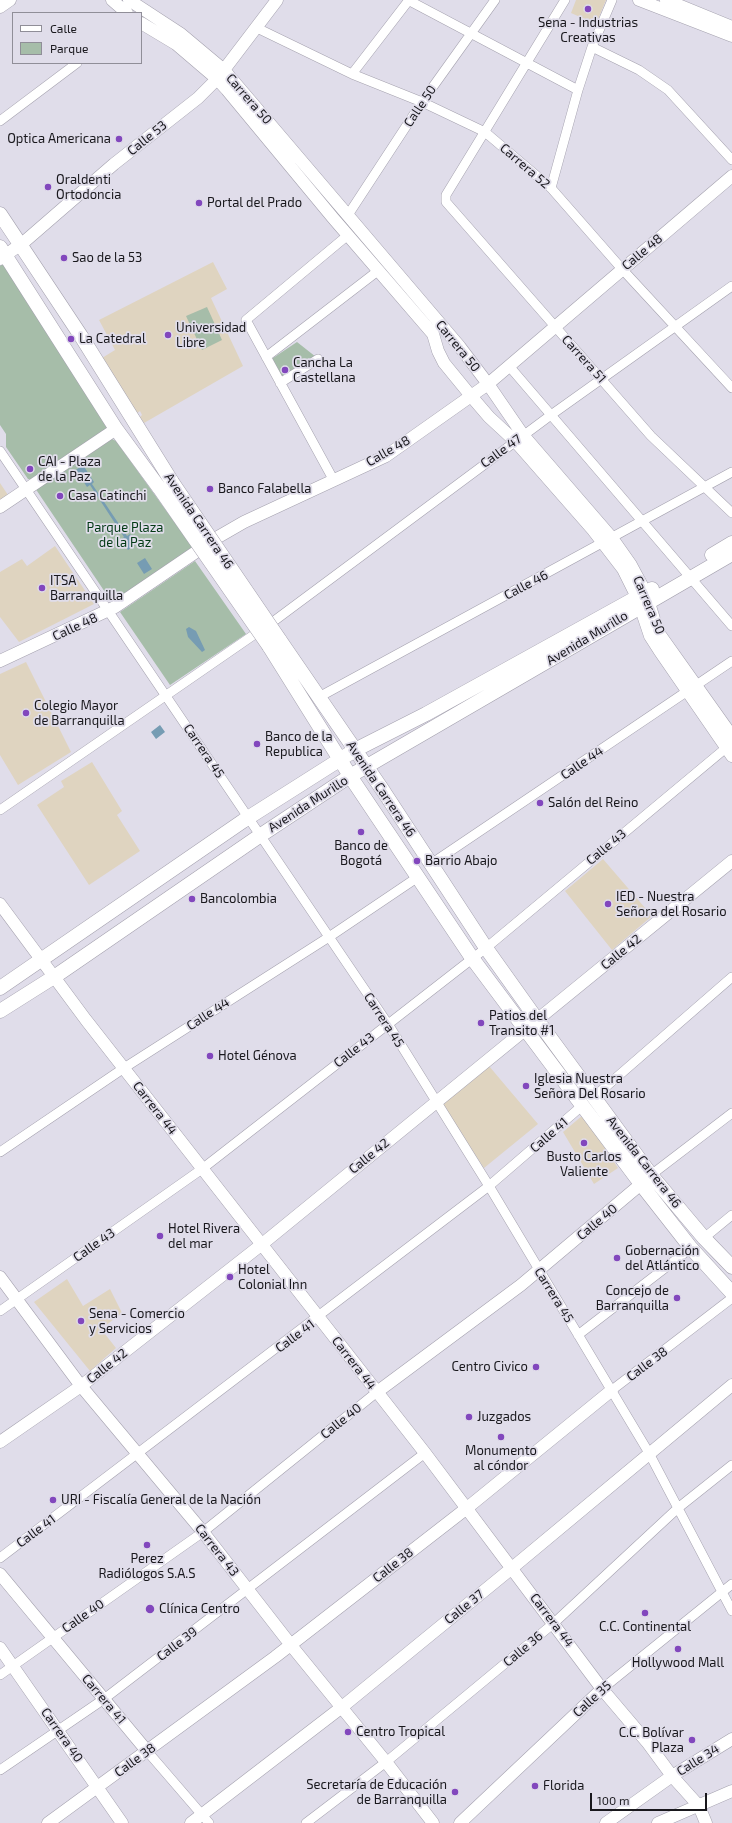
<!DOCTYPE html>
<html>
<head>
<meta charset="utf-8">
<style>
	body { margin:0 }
	#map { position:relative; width:732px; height:1823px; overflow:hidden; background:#e0ddea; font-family:"Exo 2",sans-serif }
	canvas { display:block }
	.legend { position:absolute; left:12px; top:12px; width:130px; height:52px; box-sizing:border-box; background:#e0ddea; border:1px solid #908e98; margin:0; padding:5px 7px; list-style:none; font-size:12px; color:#19181d }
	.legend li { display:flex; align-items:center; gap:8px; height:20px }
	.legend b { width:20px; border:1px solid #908e98 }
	.scale { position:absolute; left:590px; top:1793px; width:117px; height:18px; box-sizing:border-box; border:2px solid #19181d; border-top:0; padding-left:5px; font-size:12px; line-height:14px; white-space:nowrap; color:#19181d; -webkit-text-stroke:3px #e0ddea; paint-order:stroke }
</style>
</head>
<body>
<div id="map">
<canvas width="732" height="1823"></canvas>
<ul class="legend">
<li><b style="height:5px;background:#fff"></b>Calle</li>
<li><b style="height:11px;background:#a6bda9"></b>Parque</li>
</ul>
<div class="scale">100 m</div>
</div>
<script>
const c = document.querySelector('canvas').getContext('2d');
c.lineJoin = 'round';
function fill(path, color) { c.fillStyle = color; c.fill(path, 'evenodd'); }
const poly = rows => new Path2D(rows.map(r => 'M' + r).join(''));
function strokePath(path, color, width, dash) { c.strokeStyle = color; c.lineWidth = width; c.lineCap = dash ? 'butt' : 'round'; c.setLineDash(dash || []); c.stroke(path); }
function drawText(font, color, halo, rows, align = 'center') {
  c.font = font + ' "Exo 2",sans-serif'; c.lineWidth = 3.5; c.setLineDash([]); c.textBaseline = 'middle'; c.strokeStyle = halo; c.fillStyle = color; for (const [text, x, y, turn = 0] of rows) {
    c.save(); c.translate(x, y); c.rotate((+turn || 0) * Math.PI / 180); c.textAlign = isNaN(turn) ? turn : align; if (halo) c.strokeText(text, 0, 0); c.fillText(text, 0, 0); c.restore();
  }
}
const education = poly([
	[576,0,606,0,596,24,571,13],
	[213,262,227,289,211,298,243,366,144,423,140,417,142,415,140,411,136,414,102,358,115,350,99,320],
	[0,483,8,495,0,501],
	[55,546,94,604,19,642,0,617,0,572,22,559,27,566],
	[26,662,71,752,18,785,0,755,0,674],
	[92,762,122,811,117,815,140,851,89,885,37,805,64,787,61,781],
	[603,859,652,916,612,950,565,891],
	[489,1066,538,1124,484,1168,441,1104],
	[583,1115,618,1168,594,1184,563,1132],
	[67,1279,83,1306,110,1289,122,1313,101,1329,116,1348,90,1371,34,1302]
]);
const green = poly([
	[8,260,106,421,107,430,35,480,28,479,6,447,6,434,0,425,0,266],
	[207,307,222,340,202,350,186,316],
	[297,342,316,357,280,380,270,360],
	[110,438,116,441,193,548,113,604,35,488],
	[195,561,246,634,170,685,120,612]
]);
const water = poly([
	[83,465,94,482,92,484,127,536,130,534,136,544,128,550,121,540,124,537,90,485,87,487,76,470],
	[145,558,152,569,144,574,137,563],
	[189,627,196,631,205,650,202,652,188,637,186,629],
	[160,725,165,732,156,739,151,732]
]);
const street = poly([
	[408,0,578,90],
	[565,0,446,195,446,202,651,436,732,513],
	[257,28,352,74,422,102,485,132,551,188,622,269,732,388],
	[592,47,639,70,668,90,732,160],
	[352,74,409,0],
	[0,121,77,63],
	[551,188,578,90,592,47,612,0],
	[348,215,422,102,495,0],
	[266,357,379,270],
	[509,366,732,626],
	[280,383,318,359],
	[0,451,388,1024,489,1186,649,1453,732,1611],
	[333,479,246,320,348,235],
	[274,621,551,415,732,286],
	[319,697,732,472],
	[0,810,255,634],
	[431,864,732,661],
	[594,1097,732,977],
	[0,1152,124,1068,329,937,418,877],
	[651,1175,732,1113],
	[704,1238,732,1215],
	[0,1311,202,1169,486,948,732,743],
	[578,1335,691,1248],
	[612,1390,732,1298],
	[0,1558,489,1186,583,1105],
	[0,1675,203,1532,377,1392],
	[602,1689,732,1584],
	[147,1751,209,1823],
	[0,1770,104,1699,425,1453],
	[306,1823,386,1762,554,1623,678,1508,732,1465]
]);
const secondary = poly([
	[112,0,127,13],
	[129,0,181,34,224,70,460,347,488,384,523,435,612,538,631,565,646,593,658,632,732,736],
	[639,0,732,36],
	[666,0,732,27],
	[0,7,10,0],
	[141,23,176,44,217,79,227,90,333,218,433,334,438,351,444,363,471,396,489,417,515,441,593,530,623,569,637,597,650,636,659,650,732,756],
	[0,259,24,242,114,164,198,98,217,79,277,0],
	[0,507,116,429],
	[0,661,115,607,218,537,244,522,386,456,488,384,732,176],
	[0,904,86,1020,425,1453,602,1689,647,1742,672,1776,699,1806,706,1823],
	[0,1277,81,1386,203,1532,294,1649,386,1762,433,1823],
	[377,1392,521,1285,647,1179],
	[0,1442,81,1386,261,1245,732,861],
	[0,1574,147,1751],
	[0,1648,122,1823],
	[48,1823,275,1657,467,1508,612,1390],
	[191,1823,342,1707,512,1568,732,1385],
	[460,1823,602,1689],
	[606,1823,672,1776,732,1739],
	[658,1823,732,1791]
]);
const primary = poly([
	[0,214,81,336,172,482],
	[0,247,116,429,160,489],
	[712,555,732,543],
	[279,639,384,792,486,948,538,1021,651,1175,704,1238,732,1267],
	[269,646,354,782,472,958,644,1188,691,1248,732,1293],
	[0,988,243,821,355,750,426,714,652,589],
	[0,1011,57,975,255,839,350,776,732,554]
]);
const primaryBridge = poly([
	[172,482,279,639],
	[160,489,269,646]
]);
const markers = [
	[588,9,4,"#8247bd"],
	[119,139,4,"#8247bd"],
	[48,187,4,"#8247bd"],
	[199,203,4,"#8247bd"],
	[64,258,4,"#8247bd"],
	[168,335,4,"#8247bd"],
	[71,339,4,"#8247bd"],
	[285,370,4,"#8247bd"],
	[30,469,4,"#8247bd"],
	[210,489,4,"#8247bd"],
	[60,496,4,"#8247bd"],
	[42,588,4,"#8247bd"],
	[26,713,4,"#8247bd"],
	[257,744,4,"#8247bd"],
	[540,803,4,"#8247bd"],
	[361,832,4,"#8247bd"],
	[417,861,4,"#8247bd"],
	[192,899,4,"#8247bd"],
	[608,904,4,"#8247bd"],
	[481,1023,4,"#8247bd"],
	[210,1056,4,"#8247bd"],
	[526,1086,4,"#8247bd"],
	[584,1143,4,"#8247bd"],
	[160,1236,4,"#8247bd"],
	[617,1258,4,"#8247bd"],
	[230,1277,4,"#8247bd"],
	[677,1298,4,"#8247bd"],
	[81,1321,4,"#8247bd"],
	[536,1367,4,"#8247bd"],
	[469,1417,4,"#8247bd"],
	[501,1437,4,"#8247bd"],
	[53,1500,4,"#8247bd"],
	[147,1545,4,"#8247bd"],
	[150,1609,5,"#8247bd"],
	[645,1613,4,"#8247bd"],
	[678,1649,4,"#8247bd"],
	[348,1732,4,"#8247bd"],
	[692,1740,4,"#8247bd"],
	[535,1786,4,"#8247bd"],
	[455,1792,4,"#8247bd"]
];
const poiNames = [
	["Sena - Industrias",588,23,"center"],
	["Creativas",588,38,"center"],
	["Optica Americana",111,139,"right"],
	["Oraldenti",56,180],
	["Ortodoncia",56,195],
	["Portal del Prado",207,203],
	["Sao de la 53",72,258],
	["Universidad",176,328],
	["Libre",176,343],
	["La Catedral",79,339],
	["Cancha La",293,363],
	["Castellana",293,378],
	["CAI - Plaza",38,462],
	["de la Paz",38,477],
	["Banco Falabella",218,489],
	["Casa Catinchi",68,496],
	["ITSA",50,581],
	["Barranquilla",50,596],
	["Colegio Mayor",34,706],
	["de Barranquilla",34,721],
	["Banco de la",265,737],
	["Republica",265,752],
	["Salón del Reino",548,803],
	["Banco de",361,846,"center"],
	["Bogotá",361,861,"center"],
	["Barrio Abajo",425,861],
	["IED - Nuestra",616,897],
	["Señora del Rosario",616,912],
	["Bancolombia",200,899],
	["Patios del",489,1016],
	["Transito #1",489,1031],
	["Hotel Génova",218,1056],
	["Iglesia Nuestra",534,1079],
	["Señora Del Rosario",534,1094],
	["Busto Carlos",584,1157,"center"],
	["Valiente",584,1172,"center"],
	["Hotel Rivera",168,1229],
	["del mar",168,1244],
	["Gobernación",625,1251],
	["del Atlántico",625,1266],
	["Hotel",238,1270],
	["Colonial Inn",238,1285],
	["Concejo de",669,1291,"right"],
	["Barranquilla",669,1306,"right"],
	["Sena - Comercio",89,1314],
	["y Servicios",89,1329],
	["Centro Civico",528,1367,"right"],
	["Juzgados",477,1417],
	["Monumento",501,1451,"center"],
	["al cóndor",501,1466,"center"],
	["URI - Fiscalía General de la Nación",61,1500],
	["Perez",147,1559,"center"],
	["Radiólogos S.A.S",147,1574,"center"],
	["Clínica Centro",159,1609],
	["C.C. Continental",645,1627,"center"],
	["Hollywood Mall",678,1663,"center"],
	["Centro Tropical",356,1732],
	["C.C. Bolívar",684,1733,"right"],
	["Plaza",684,1748,"right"],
	["Secretaría de Educación",447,1785,"right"],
	["de Barranquilla",447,1800,"right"],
	["Florida",543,1786]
];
const streetNames = [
	["Carrera 50",249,99,49],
	["Calle 50",420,106,-56],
	["Calle 53",147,138,-39],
	["Carrera 52",525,166,41],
	["Calle 48",642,252,-40],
	["Carrera 50",458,346,51],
	["Carrera 51",584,359,48],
	["Calle 48",388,451,-30],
	["Calle 47",501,451,-36],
	["Avenida Carrera 46",199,521,56],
	["Calle 46",526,585,-28],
	["Carrera 50",649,605,67],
	["Calle 48",75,627,-25],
	["Avenida Murillo",587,638,-31],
	["Carrera 45",204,751,56],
	["Calle 44",582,763,-34],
	["Avenida Carrera 46",381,789,56],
	["Avenida Murillo",308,804,-33],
	["Calle 43",606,847,-40],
	["Calle 42",621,952,-39],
	["Calle 44",208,1014,-33],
	["Carrera 45",384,1020,57],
	["Calle 43",354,1050,-38],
	["Carrera 44",155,1108,52],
	["Calle 41",549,1135,-41],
	["Calle 42",369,1156,-39],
	["Avenida Carrera 46",644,1162,52],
	["Calle 40",597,1222,-40],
	["Calle 43",94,1245,-35],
	["Carrera 45",554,1295,58],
	["Calle 41",295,1336,-37],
	["Carrera 44",354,1363,52],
	["Calle 38",647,1364,-37],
	["Calle 42",107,1366,-38],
	["Calle 40",341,1421,-39],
	["Calle 41",36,1531,-37],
	["Carrera 43",217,1550,52],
	["Calle 38",393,1565,-38],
	["Calle 37",464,1607,-39],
	["Calle 40",83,1616,-35],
	["Carrera 44",552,1620,53],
	["Calle 39",177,1644,-37],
	["Calle 36",523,1649,-40],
	["Carrera 41",104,1699,50],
	["Calle 35",592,1699,-42],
	["Carrera 40",62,1735,55],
	["Calle 38",135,1760,-36],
	["Calle 34",698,1760,-32]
];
const parkNames = [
	["Parque Plaza",125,528],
	["de la Paz",125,543]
];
fill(education, '#dfd4c0');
fill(green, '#a6bda9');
fill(water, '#769cb3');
strokePath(street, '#a4a1ae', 10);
strokePath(secondary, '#a4a1ae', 13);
strokePath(primary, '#a4a1ae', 15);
strokePath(street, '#fff', 9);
strokePath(secondary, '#fff', 12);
strokePath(primary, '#fff', 14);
strokePath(primaryBridge, '#a4a1ae', 15, []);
strokePath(primaryBridge, '#fff', 14);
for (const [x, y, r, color] of markers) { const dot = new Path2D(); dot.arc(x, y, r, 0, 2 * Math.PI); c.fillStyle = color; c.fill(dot); strokePath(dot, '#e0ddea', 1.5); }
drawText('13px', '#19181d', '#e0ddea', poiNames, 'left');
drawText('13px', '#19181d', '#e0ddea', streetNames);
drawText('13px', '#023914', '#e0ddea', parkNames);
</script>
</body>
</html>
